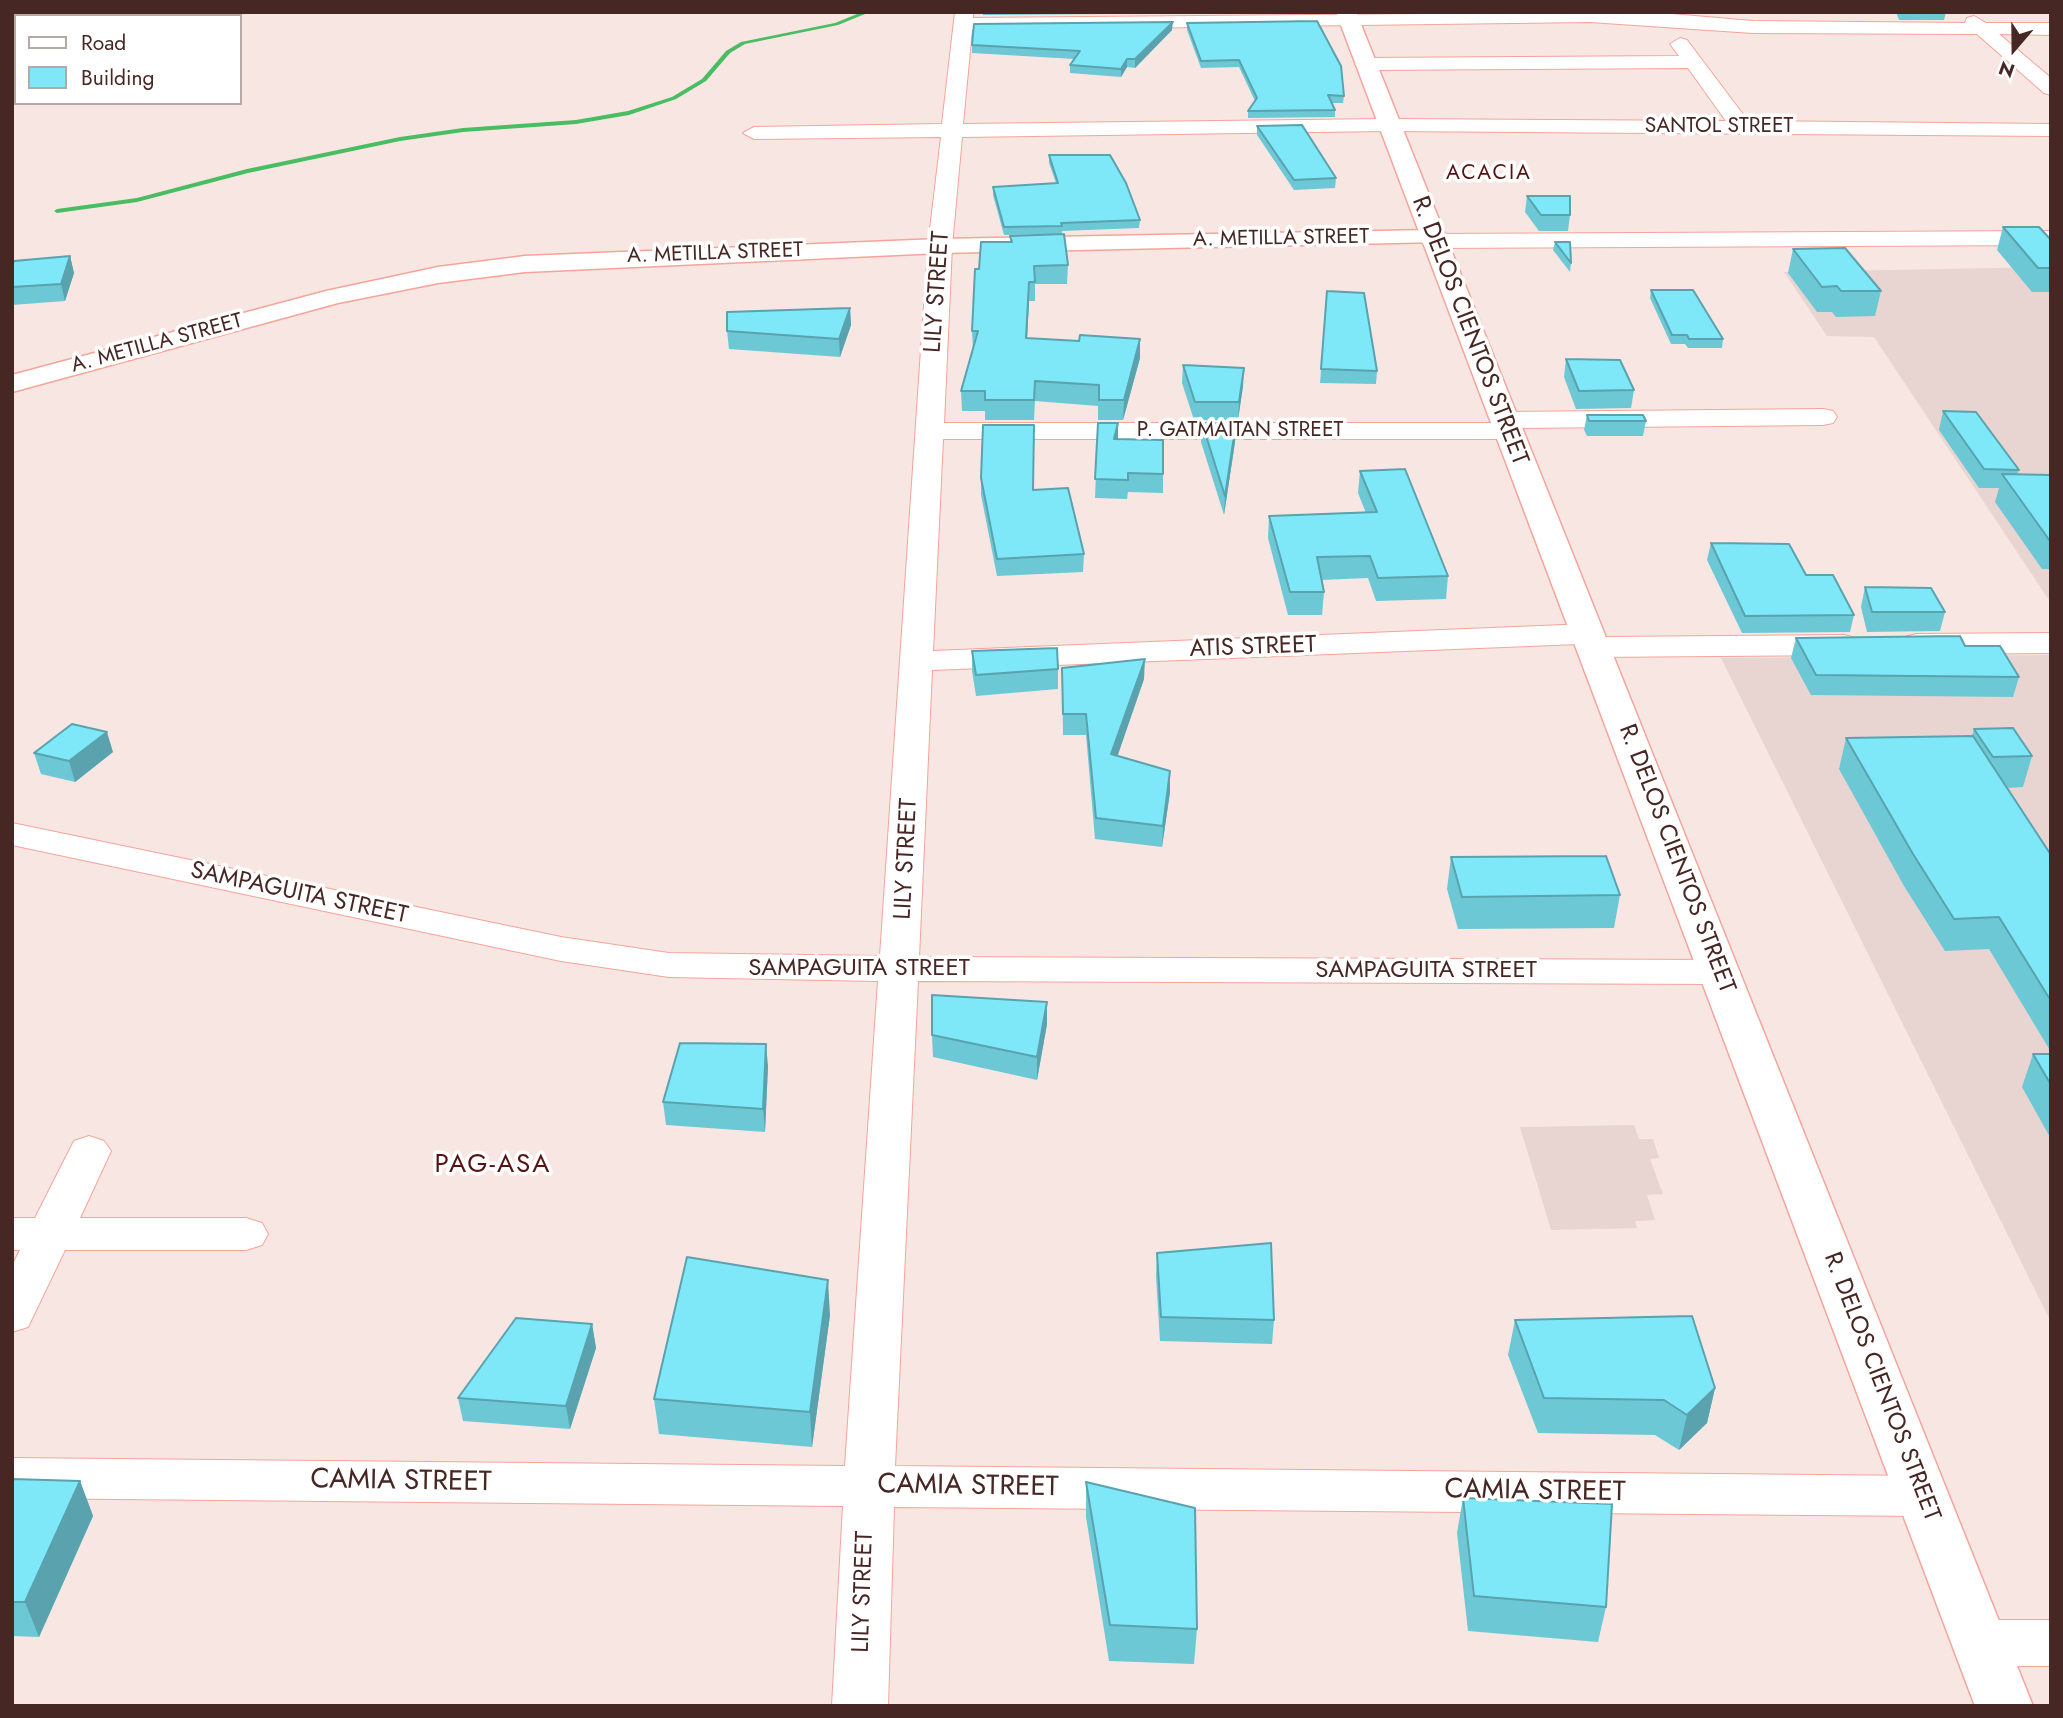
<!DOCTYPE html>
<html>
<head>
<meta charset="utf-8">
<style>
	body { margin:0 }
	#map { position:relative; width:2063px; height:1718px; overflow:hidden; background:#f8e6e3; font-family:Jost,sans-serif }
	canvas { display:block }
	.frame { position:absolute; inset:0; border:14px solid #472723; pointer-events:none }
	.legend { position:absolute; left:14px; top:14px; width:228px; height:91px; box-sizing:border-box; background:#fff; border:2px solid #b5a9a7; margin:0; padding:9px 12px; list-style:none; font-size:21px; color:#472723 }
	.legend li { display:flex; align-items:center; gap:14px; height:35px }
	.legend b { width:35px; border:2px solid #b5a9a7 }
	.north { position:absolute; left:1979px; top:14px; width:70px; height:70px; -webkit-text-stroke:5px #fff; paint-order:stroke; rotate:200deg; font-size:19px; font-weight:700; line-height:28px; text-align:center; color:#472723 }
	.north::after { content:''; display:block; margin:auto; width:24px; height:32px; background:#472723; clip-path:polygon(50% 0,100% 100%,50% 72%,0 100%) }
</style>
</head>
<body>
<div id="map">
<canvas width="2063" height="1718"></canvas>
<div class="frame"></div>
<ul class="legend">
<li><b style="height:9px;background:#fff"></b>Road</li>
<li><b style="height:19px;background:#7fe8f8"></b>Building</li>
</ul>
<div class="north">N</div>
</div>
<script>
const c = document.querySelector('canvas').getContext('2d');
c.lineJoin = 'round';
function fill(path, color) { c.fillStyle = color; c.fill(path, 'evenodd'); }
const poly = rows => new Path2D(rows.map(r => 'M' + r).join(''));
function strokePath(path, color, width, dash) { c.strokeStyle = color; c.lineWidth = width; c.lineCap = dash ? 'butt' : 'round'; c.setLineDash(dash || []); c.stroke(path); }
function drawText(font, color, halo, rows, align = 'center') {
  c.font = font + ' Jost,sans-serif'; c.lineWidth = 7; c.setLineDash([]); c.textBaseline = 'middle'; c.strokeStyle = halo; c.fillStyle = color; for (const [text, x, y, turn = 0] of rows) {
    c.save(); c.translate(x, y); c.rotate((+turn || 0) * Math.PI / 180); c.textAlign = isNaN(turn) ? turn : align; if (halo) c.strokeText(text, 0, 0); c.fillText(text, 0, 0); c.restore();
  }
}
const built = poly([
	[2051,267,2051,603,1874,337,1827,336,1784,272],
	[2051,655,2051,1322,1721,658],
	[1634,1125,1639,1139,1653,1139,1659,1158,1650,1159,1663,1194,1647,1195,1655,1220,1635,1221,1637,1228,1551,1230,1520,1127]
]);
const stream = poly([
	[862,12,870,12,838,25,745,44,730,53,706,81,676,99,629,115,576,124,463,132,400,141,248,173,137,202,57,213,54,211,57,209,137,198,247,169,400,137,463,128,576,120,628,111,672,97,702,79,726,51,741,42,835,23,862,12]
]);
const minor = poly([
	[955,12,973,12,973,18,1648,12,1753,21,1965,23,1967,18,1974,16,1986,23,2051,23,2051,35,1999,34,2051,78,2051,95,2044,93,1977,34,1753,33,1590,22,972,30,963,124,1387,119,1726,121,1688,68,1365,70,1355,64,1365,58,1679,56,1670,44,1680,38,1687,40,1748,121,2051,124,2051,136,1387,131,962,137,952,246,944,423,1492,423,1490,420,1494,414,1504,412,1823,409,1833,411,1837,417,1833,423,1823,425,1520,428,1522,431,1518,437,1508,439,943,439,933,651,1588,624,1599,627,1604,634,1602,637,1844,635,1855,638,1860,645,1855,652,1844,655,1593,657,1582,654,1577,647,1579,644,932,670,919,957,1720,960,1734,963,1740,972,1734,981,1720,984,918,981,895,1466,1923,1476,1941,1482,1948,1496,1941,1510,1923,1516,894,1507,888,1706,832,1706,843,1506,12,1498,12,1458,845,1466,878,981,669,977,561,961,12,845,12,823,561,937,669,953,880,956,928,246,941,137,754,139,743,133,754,127,942,124,955,12],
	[2051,231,2051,245,1433,248,1425,246,1421,241,1425,236,1433,234,2051,231],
	[2051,633,2051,653,1916,654,1905,651,1900,644,1905,637,1916,634,2051,633],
	[89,1136,104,1141,111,1151,80,1218,246,1218,262,1223,268,1234,262,1245,246,1250,65,1250,28,1327,12,1332,12,1266,20,1250,12,1250,12,1218,35,1218,74,1141,89,1136],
	[1980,1620,2051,1620,2051,1666,1980,1666,1961,1659,1953,1643,1961,1627,1980,1620]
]);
const secondary = poly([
	[1431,230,1440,232,1443,237,1440,242,940,253,525,272,438,283,338,303,12,392,12,375,326,291,438,267,525,256,940,239,1431,230]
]);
const trunk = poly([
	[1336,12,1356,12,2033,1706,1975,1706,1336,12]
]);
const wall = poly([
	[983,12,1110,12,1110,14,983,15],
	[1180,12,1300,12,1181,14],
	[1896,12,1946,12,1944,20,1899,20],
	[1187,23,1344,96,1343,103,1332,103,1335,110,1335,117,1248,118,1248,111,1255,101,1239,67,1201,68,1187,30],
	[1172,30,1135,68,1127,67,1121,77,1070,73,1070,65,1074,59,972,53,972,45],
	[1257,126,1336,178,1335,188,1294,190,1257,135],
	[1049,155,1140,220,1139,228,1062,231,1062,234,1004,235,993,195,993,187,1056,183,1049,163],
	[1527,196,1570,215,1568,231,1539,231,1525,212],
	[2003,227,2051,240,2051,292,2032,292,1997,250],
	[1010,236,1068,265,1067,284,1035,284,1035,301,1029,301,1027,338,1140,358,1123,420,1098,420,1098,406,1035,401,1034,420,985,420,985,411,962,411,961,391,973,351,972,331,979,269,1010,242],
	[1555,242,1571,263,1570,272,1553,250],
	[1793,249,1881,291,1875,316,1836,317,1832,312,1817,312,1788,273],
	[70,256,74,273,65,301,12,305,12,266],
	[1651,290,1723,339,1722,348,1688,348,1685,344,1671,344,1650,298],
	[1327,291,1377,371,1376,384,1320,383],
	[850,308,851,325,840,357,729,349,727,331],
	[1566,359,1634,390,1631,408,1576,409,1564,377],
	[1183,365,1243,386,1238,420,1194,420,1182,383],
	[1943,411,2019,470,2017,475,2051,475,2051,569,2042,569,1995,502,1999,488,1979,488,1939,430],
	[1587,415,1646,421,1643,436,1587,436,1584,430],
	[1098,423,1163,474,1163,493,1128,492,1127,499,1095,498],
	[1202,423,1236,423,1235,442,1224,515,1201,442],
	[1360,471,1448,576,1446,599,1376,601,1368,578,1321,580,1324,592,1322,615,1288,615,1268,538,1269,516,1366,513,1358,493],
	[981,478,1033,490,1084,554,1083,572,997,576,981,495],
	[1711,543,1854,615,1850,632,1742,633,1707,560],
	[1865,587,1945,612,1940,631,1867,632,1861,607],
	[1796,638,1965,646,2019,677,2013,697,1811,695,1791,658],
	[972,651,1058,669,1058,689,976,696,972,671],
	[1062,668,1144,679,1117,756,1170,792,1162,847,1095,839,1086,735,1063,735],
	[1974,729,2032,756,2023,787,2007,788,2051,855,2051,1052,1989,949,1945,951,1904,886,1839,769,1846,738,1972,736],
	[113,752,75,782,41,774,34,753],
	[1451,857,1620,895,1614,928,1458,929,1447,889],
	[1047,1002,1047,1024,1037,1080,933,1057,932,1035],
	[2033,1054,2051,1054,2051,1139,2022,1087],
	[768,1066,765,1132,666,1125,663,1102],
	[1157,1253,1274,1320,1272,1344,1160,1341,1156,1276],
	[830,1315,812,1447,659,1434,654,1399],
	[1515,1320,1715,1388,1707,1423,1679,1450,1655,1435,1538,1433,1508,1355],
	[592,1324,596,1348,570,1429,463,1421,458,1398],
	[12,1479,80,1481,93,1516,39,1637,12,1636],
	[1086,1482,1197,1629,1194,1664,1109,1661,1086,1517],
	[1463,1498,1606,1607,1598,1642,1468,1631,1457,1533]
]);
const shadedWall = poly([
	[1173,22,1172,30,1135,68,1135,59],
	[1127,59,1127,67,1121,77,1121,69],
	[70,256,74,273,65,301,61,284],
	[1029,282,1029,301,1026,358,1026,338],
	[850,308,851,325,840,357,839,339],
	[1140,339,1140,358,1123,420,1124,400],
	[1244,368,1243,386,1238,420,1239,402],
	[1118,423,1118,442,1114,439],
	[1236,423,1235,442,1224,515,1225,496],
	[1145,659,1144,679,1111,775,1111,754],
	[107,732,113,752,75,782,69,761],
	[1170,771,1170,792,1162,847,1163,826],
	[1047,1002,1047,1024,1037,1080,1037,1057],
	[766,1044,768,1066,765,1132,763,1109],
	[828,1280,830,1315,812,1447,810,1412],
	[592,1324,596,1348,570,1429,566,1406],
	[1715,1388,1707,1423,1679,1450,1687,1415],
	[80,1481,93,1516,39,1637,25,1602]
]);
const building = poly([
	[1317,21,1341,66,1344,96,1328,95,1335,110,1248,111,1257,98,1239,60,1201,61,1187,23,1317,21],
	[1173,22,1135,59,1127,59,1121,69,1070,65,1080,51,972,45,974,24,1173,22],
	[1302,125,1336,178,1294,180,1257,126,1302,125],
	[1049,155,1110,155,1126,183,1140,220,1061,223,1062,226,1004,227,993,187,1058,183,1049,155],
	[1527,196,1570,196,1570,215,1541,215,1527,196],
	[2003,227,2039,227,2051,240,2051,268,2038,268,2003,227],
	[1064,234,1068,265,1034,266,1035,282,1029,282,1026,338,1079,341,1080,335,1140,339,1124,400,1099,400,1099,385,1035,381,1034,400,985,400,985,391,961,391,978,331,972,331,975,269,979,269,981,242,1012,242,1010,236,1064,234],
	[1555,242,1570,242,1571,263,1555,242],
	[1845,248,1881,291,1841,291,1837,286,1822,287,1793,249,1845,248],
	[70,256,61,284,12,287,12,266,14,261,70,256],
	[1651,290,1693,290,1723,339,1689,339,1687,335,1672,335,1651,290],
	[1327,291,1364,293,1377,371,1321,369,1327,291],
	[850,308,839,339,727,331,727,312,850,308],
	[1566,359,1620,360,1634,390,1579,391,1566,359],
	[1183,365,1244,368,1239,402,1195,402,1183,365],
	[1943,411,1976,412,2019,470,1984,469,1943,411],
	[1587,415,1643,415,1646,421,1589,421,1587,415],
	[1098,423,1118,423,1114,439,1163,440,1163,474,1128,473,1128,480,1095,479,1098,423],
	[1202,423,1236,423,1225,496,1202,423],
	[983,425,1034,425,1033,490,1068,488,1084,554,997,559,981,478,983,425],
	[1405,469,1448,576,1378,578,1370,556,1317,557,1324,592,1290,592,1269,516,1377,512,1360,471,1405,469],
	[2002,474,2051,475,2051,541,2050,541,2002,474],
	[1711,543,1789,544,1806,575,1833,575,1854,615,1745,616,1711,543],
	[1865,587,1931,588,1945,612,1872,612,1865,587],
	[1960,636,1965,646,2000,646,2019,677,1816,675,1796,638,1960,636],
	[1057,648,1058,669,976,675,972,651,1057,648],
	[1145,659,1111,754,1170,771,1163,826,1096,818,1086,714,1063,714,1062,668,1145,659],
	[72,724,107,732,69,761,34,753,72,724],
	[2013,728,2032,756,1993,757,1974,729,2013,728],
	[1973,736,2051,855,2051,1001,1999,917,1954,919,1913,854,1846,738,1973,736],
	[1606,856,1620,895,1462,897,1451,857,1606,856],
	[932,995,1047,1002,1037,1057,932,1035,932,995],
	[680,1043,766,1044,763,1109,663,1102,680,1043],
	[2033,1054,2051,1054,2051,1085,2033,1054],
	[1271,1243,1274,1320,1161,1317,1157,1253,1271,1243],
	[687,1257,828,1280,810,1412,654,1399,687,1257],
	[1692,1316,1715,1388,1687,1415,1664,1400,1544,1398,1515,1320,1692,1316],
	[516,1318,592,1324,566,1406,458,1398,516,1318],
	[12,1479,80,1481,25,1602,12,1602,12,1479],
	[1086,1482,1195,1508,1197,1629,1110,1625,1086,1482],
	[1463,1498,1612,1504,1606,1607,1474,1596,1463,1498]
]);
const farStreetnames = [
	["SANTOL STREET",1719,127],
	["A. METILLA STREET",1281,239,-1],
	["A. METILLA STREET",715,254,-2],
	["A. METILLA STREET",157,344,-15],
	["P. GATMAITAN STREET",1240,431]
];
const farNeighbourhoodnames = [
	["ACACIA",1489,174]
];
const streetNames = [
	["LILY STREET",938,292,-86],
	["R. DELOS CIENTOS STREET",1469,331,69],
	["ATIS STREET",1253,648,-2],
	["LILY STREET",907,859,-87],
	["R. DELOS CIENTOS STREET",1676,859,69],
	["SAMPAGUITA STREET",299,894,12],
	["SAMPAGUITA STREET",859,969],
	["SAMPAGUITA STREET",1426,971],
	["R. DELOS CIENTOS STREET",1881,1387,69],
	["LILY STREET",864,1592,-88]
];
const neighbourhoodNames = [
	["PAG-ASA",493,1166]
];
const nearStreetnames = [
	["CAMIA STREET",401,1482,1],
	["CAMIA STREET",968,1487,1],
	["CAMIA STREET",1535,1492,1]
];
fill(built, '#e8d4d1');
fill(stream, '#48bd61');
strokePath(minor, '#f5a499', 2);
strokePath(secondary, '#f5a499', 3);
strokePath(trunk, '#f5a499', 3);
fill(minor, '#fff');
fill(secondary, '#fff');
fill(trunk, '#fff');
fill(wall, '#6dc8d5');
fill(shadedWall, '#59a2ae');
fill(building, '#7fe8f8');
strokePath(building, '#59a2ae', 2);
drawText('21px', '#472723', '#fff', farStreetnames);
c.letterSpacing = '2px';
drawText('21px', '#56130f', '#fff', farNeighbourhoodnames);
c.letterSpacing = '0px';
drawText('24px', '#472723', '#fff', streetNames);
c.letterSpacing = '2px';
drawText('26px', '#56130f', '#fff', neighbourhoodNames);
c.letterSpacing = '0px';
drawText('28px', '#472723', '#fff', nearStreetnames);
</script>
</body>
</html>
